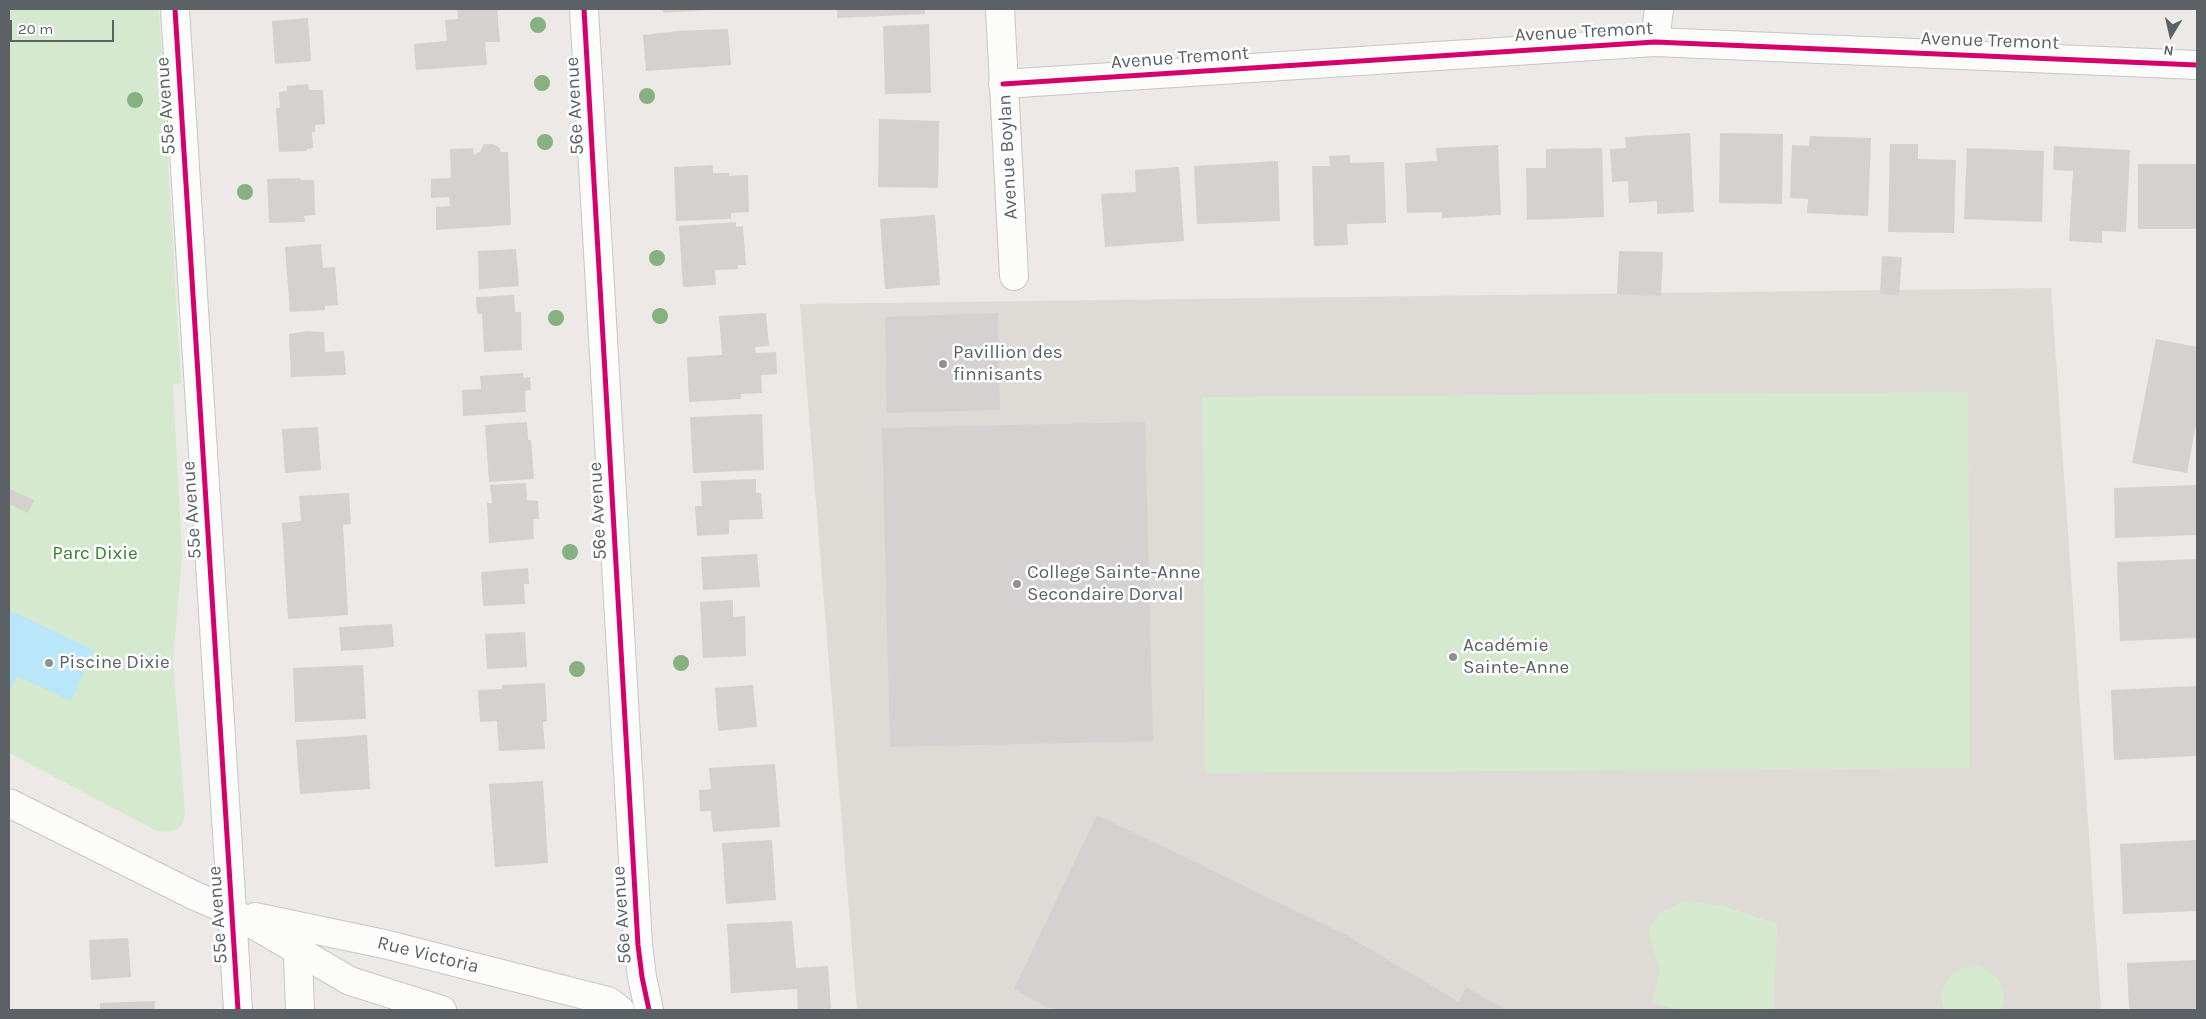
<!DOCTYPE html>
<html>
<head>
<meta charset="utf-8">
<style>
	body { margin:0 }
	#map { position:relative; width:2206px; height:1019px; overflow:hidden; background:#ece9e6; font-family:Karla,sans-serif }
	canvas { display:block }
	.frame { position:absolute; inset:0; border:10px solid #5b6165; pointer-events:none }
	.north { position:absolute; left:2146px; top:10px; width:50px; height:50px; -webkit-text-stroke:4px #fff; paint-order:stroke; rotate:189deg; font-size:14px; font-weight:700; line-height:20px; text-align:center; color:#5b6165 }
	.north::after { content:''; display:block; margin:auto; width:18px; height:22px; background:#5b6165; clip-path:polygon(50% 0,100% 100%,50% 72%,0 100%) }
	.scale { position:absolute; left:10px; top:20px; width:104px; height:22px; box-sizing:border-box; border:2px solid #5b6165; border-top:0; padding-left:6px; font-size:15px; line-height:18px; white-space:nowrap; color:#5b6165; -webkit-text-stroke:4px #fff; paint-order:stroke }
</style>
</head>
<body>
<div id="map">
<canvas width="2206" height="1019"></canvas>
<div class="frame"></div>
<div class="north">N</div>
<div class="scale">20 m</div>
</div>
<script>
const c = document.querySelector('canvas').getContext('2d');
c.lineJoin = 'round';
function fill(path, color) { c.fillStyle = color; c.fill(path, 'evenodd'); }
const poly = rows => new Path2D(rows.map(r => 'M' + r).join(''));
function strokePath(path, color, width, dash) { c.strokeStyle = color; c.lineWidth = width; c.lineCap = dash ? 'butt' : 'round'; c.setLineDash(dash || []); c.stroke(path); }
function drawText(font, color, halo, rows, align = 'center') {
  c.font = font + ' Karla,sans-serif'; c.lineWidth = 5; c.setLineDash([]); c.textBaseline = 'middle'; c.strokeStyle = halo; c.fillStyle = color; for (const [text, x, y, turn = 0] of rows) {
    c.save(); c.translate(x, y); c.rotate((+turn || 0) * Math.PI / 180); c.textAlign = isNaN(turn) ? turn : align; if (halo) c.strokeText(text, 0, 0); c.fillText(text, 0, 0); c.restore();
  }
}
const education = poly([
	[2051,288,2101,1010,857,1010,800,304]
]);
const green = poly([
	[9,9,159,9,181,383,173,385,182,556,173,661,185,813,183,823,177,829,166,832,157,831,9,753],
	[1968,392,1970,768,1205,773,1202,397],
	[1683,901,1720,905,1777,924,1774,1010,1678,1010,1652,1003,1660,970,1648,931,1658,914],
	[1976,966,1987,970,1997,978,2003,989,2004,1001,2001,1010,1944,1010,1941,997,1944,984,1952,974,1963,968]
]);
const water = poly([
	[9,610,94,650,71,701,17,676,9,693]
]);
const building = poly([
	[457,9,497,9,500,42,485,42,487,65,416,70,414,44,447,41,445,20,458,19],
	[663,9,708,9,708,10,663,13],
	[837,9,925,9,925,14,837,18],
	[308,18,311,61,275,64,272,21],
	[929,24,931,93,885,94,883,26],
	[728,29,731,65,646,71,643,35,678,31],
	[308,84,309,90,323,90,325,124,315,125,315,132,312,132,313,148,307,149,307,151,279,152,276,108,280,108,279,92,287,91,287,86],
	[879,119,939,121,938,188,878,187],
	[1690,133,1694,212,1657,214,1657,201,1629,203,1628,181,1612,182,1610,149,1626,148,1625,137],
	[1720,133,1783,134,1782,204,1719,203],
	[1810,136,1871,138,1868,216,1807,213,1808,199,1790,198,1792,145,1809,146],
	[484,144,493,144,500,148,500,152,508,152,511,225,436,230,436,207,450,206,449,197,431,198,431,179,451,178,450,149,473,148,474,155,476,155,476,153,480,152],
	[1890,144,1918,144,1918,159,1956,160,1954,233,1888,232],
	[1498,145,1501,215,1442,218,1442,212,1407,213,1405,163,1437,161,1436,148],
	[2054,146,2130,150,2126,232,2102,231,2102,243,2069,241,2073,171,2053,170],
	[1602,148,1604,217,1527,220,1526,168,1546,168,1546,149],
	[1967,148,2044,151,2042,222,1964,219],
	[1350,155,1350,163,1384,162,1386,223,1347,224,1348,245,1314,246,1312,166,1330,166,1329,156],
	[1278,161,1280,221,1197,224,1194,166],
	[2138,164,2197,164,2197,229,2138,229],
	[713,165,713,173,729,173,729,176,748,175,749,212,731,213,731,219,676,221,674,167],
	[1179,167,1184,241,1105,247,1101,194,1136,192,1135,170],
	[300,178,301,180,314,180,315,215,304,216,305,222,269,223,267,179],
	[935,215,940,285,885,289,880,219],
	[736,222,736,227,743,226,746,265,738,265,738,269,715,270,716,285,683,287,679,226],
	[321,244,323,268,335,267,338,305,325,306,325,310,290,312,285,247],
	[516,249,519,286,479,289,478,251],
	[1619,251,1663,252,1661,296,1617,294],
	[1882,256,1902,257,1899,295,1880,294],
	[514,295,515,312,521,312,522,350,484,352,482,314,477,314,476,297],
	[766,313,769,346,755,347,756,353,776,352,777,374,761,375,762,393,741,394,741,399,689,402,687,357,722,355,719,316],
	[998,313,1000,410,887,413,885,317],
	[307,331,324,332,325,352,344,351,346,375,291,377,289,334],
	[2156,339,2197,347,2197,419,2187,473,2132,463],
	[523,373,524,378,530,377,531,390,525,391,526,412,463,416,462,390,481,389,480,376],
	[762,414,764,470,693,473,690,417],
	[527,422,528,440,531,440,534,479,489,482,485,425],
	[1145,422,1153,741,890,747,882,428],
	[318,427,321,470,285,473,282,429],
	[756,479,756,493,761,493,763,519,729,520,729,534,697,536,695,506,702,506,701,481],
	[526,483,527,500,538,501,539,519,533,519,534,539,489,543,487,503,492,503,490,485],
	[2197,485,2197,535,2115,538,2114,488],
	[10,489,34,500,28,513,9,504],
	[349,493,351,524,343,525,348,615,288,619,282,523,301,521,299,496],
	[757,554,760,587,703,590,701,557],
	[2197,559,2197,638,2120,641,2117,562],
	[528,568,529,584,524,584,525,604,483,606,481,572],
	[733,600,733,617,745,616,746,656,703,658,700,602],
	[392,624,394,647,341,651,339,627],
	[525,632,527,667,487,669,485,634],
	[363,665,366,719,295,722,293,668],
	[545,683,547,721,543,722,545,749,499,751,497,721,480,722,478,690,502,689,502,685],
	[753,685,757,727,718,731,715,688],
	[2197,686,2197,756,2114,760,2111,690],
	[367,735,370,789,300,794,296,740],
	[775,764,780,827,713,832,711,811,700,811,699,790,711,789,709,768],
	[543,781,548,863,495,867,489,784],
	[1097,815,1346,935,1459,1002,1466,987,1506,1010,1053,1010,1014,989],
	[772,840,776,900,726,904,722,843],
	[2197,840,2197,911,2123,914,2120,844],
	[792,921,796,968,828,966,831,1010,798,1010,797,989,731,993,727,924],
	[128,938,131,977,91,980,89,940],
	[2197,960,2197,1010,2129,1010,2127,963],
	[155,1001,155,1010,100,1010,100,1003]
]);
const minor = poly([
	[175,9,232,912],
	[584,9,638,945,642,977,649,1010],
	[1000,9,1014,276],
	[1655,42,1659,9],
	[1003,84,1655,42,2197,65]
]);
const tertiary = poly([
	[232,912,238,1010],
	[297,929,300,1010]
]);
const secondary = poly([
	[9,803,193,895,232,912,350,981,442,1010],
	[255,917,384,944,608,1001,620,1010]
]);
const cycleway = poly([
	[175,9,238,1010],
	[584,9,638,945,642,977,649,1010],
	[1003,84,1655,42,2197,65]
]);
const trees = [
	[538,25],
	[542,83],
	[647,96],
	[135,100],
	[545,142],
	[245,192],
	[657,258],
	[660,316],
	[556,318],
	[570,552],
	[681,663],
	[577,669]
];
const markers = [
	[943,364,5,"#8e9192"],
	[1017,584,5,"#8e9192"],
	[1453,657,5,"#8e9192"],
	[49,663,5,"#8e9192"]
];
const streetNames = [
	["Avenue Tremont",1584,32,-3],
	["Avenue Tremont",1990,41,2],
	["Avenue Tremont",1180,58,-4],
	["55e Avenue",166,106,-94],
	["56e Avenue",575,106,-93],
	["Avenue Boylan",1008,157,-93],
	["55e Avenue",192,510,-94],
	["56e Avenue",598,511,-93],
	["55e Avenue",218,915,-94],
	["56e Avenue",622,915,-94],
	["Rue Victoria",428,955,14]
];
const poiNames = [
	["Pavillion des",953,353],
	["finnisants",953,375],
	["College Sainte-Anne",1027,573],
	["Secondaire Dorval",1027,595],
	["Académie",1463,646],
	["Sainte-Anne",1463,668],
	["Piscine Dixie",59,663]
];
const parkNames = [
	["Parc Dixie",95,554]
];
fill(education, '#dedad5');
fill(green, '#d5e9cf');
fill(water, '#b9e6f8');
fill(building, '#d4d1d0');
strokePath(minor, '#c7c7c7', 30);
strokePath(tertiary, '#c7c7c7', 30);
strokePath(secondary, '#c8c8c8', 30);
strokePath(minor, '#fcfcfb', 28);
strokePath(tertiary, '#fcfcfb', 28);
strokePath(secondary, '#fcfcfb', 28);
strokePath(cycleway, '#d6006c', 5);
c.fillStyle = '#87b180';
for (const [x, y] of trees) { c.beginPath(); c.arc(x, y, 8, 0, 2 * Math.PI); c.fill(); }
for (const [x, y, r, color] of markers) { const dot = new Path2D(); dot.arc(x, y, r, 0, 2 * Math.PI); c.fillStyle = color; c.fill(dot); strokePath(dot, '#fff', 2); }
drawText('19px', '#5b6165', '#fff', streetNames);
drawText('19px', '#5b6165', '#fff', poiNames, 'left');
drawText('19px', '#35832c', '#fff', parkNames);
</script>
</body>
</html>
